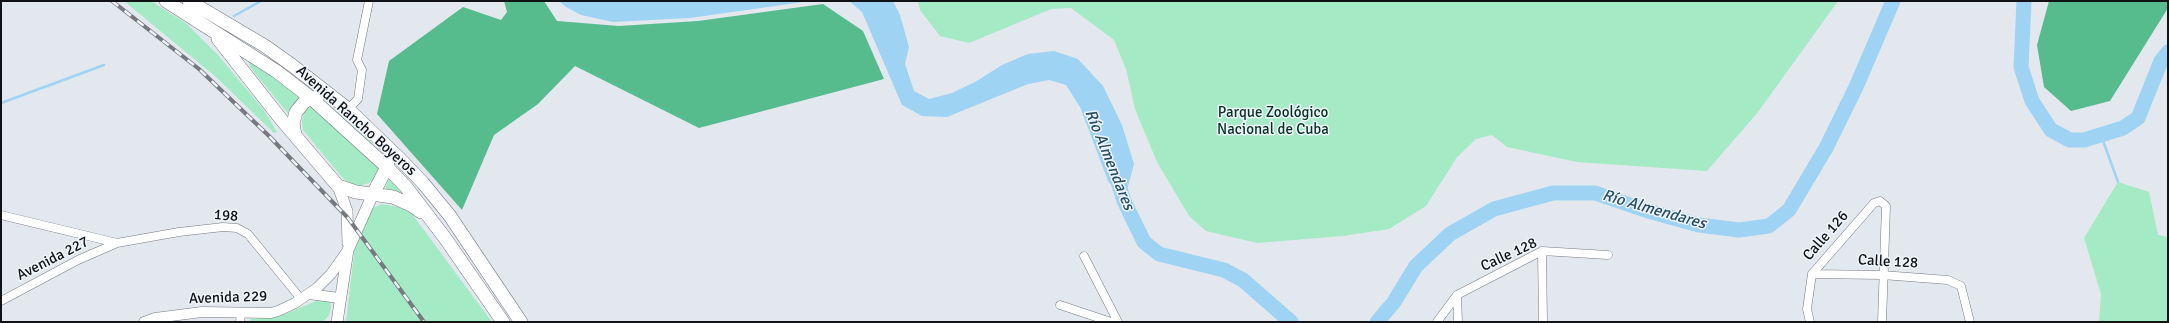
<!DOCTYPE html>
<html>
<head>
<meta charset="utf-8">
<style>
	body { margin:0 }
	#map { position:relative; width:2169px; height:323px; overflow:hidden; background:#e3e8ef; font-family:Signika,sans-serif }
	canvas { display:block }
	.frame { position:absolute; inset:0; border:2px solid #111215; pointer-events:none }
</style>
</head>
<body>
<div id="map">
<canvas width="2169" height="323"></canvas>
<div class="frame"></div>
</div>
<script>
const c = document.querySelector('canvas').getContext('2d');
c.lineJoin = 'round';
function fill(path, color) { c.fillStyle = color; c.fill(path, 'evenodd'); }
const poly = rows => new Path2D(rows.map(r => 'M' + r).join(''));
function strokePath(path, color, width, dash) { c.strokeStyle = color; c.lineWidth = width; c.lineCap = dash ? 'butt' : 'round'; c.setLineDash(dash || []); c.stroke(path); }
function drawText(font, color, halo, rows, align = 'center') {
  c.font = font + ' Signika,sans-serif'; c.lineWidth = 3; c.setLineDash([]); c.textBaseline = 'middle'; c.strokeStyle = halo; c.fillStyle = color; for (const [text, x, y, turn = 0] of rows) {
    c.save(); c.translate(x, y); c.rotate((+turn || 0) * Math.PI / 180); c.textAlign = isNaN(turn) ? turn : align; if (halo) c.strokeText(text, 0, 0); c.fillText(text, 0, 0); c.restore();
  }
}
const green = poly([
	[124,1,151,1,187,24,218,55,263,109,277,132,274,133,216,77],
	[918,1,1838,1,1758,112,1707,171,1577,162,1507,147,1492,135,1476,139,1457,157,1426,206,1389,229,1343,236,1257,243,1206,231,1189,216,1157,162,1135,109,1126,69,1114,40,1071,8,1051,9,969,43,940,36,920,10],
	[251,60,301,94,290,116,250,67,249,62],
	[316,100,326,102,372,143,372,145],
	[313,105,382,168,375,179,369,183,360,186,346,181,341,176,303,130,302,121,304,113,309,106],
	[391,175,403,193,384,191],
	[2118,182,2149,192,2158,235,2168,237,2168,322,2099,322,2101,294,2084,238],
	[382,204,398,207,412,214,492,322,346,322,355,246,368,216,373,208],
	[321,299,330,301,331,308,329,315,323,322,250,322,250,319,278,317]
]);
const forest = poly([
	[504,1,544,1,557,21,619,26,698,21,823,4,863,31,884,79,699,128,575,66,538,104,494,135,462,210,377,114,389,61,463,7,501,20,507,12],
	[2049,1,2168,1,2168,8,2110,101,2071,111,2044,87,2037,45]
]);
const water = poly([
	[559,1,810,1,690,18,613,22,581,15,566,7],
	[849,1,893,1,900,15,909,47,905,64,914,91,929,99,952,93,975,82,1002,65,1028,54,1054,51,1078,59,1103,86,1122,125,1134,164,1124,201,1108,181,1080,107,1066,85,1049,80,1028,84,947,117,922,116,902,105,862,12]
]);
const stream = poly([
	[234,16,261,1],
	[1,103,104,65],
	[2101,135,2118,182]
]);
const river = poly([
	[2024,1,2021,67,2032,101,2051,130,2070,140,2084,140,2123,128,2138,118,2161,61,2168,52],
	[1118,182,1124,201,1144,242,1159,254,1224,270,1243,280,1291,322],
	[1377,322,1394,302,1416,266,1450,234,1494,209,1553,193,1595,193,1648,211,1699,225,1739,230,1769,226,1789,210,1826,148,1856,87,1893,1]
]);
const minor = poly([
	[348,109,358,99,362,70,357,60,369,1],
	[1,215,117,243],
	[1542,251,1543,322],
	[1084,256,1118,322],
	[1812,274,1882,275,1948,280,1961,286,1970,322],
	[1457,295,1458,322],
	[1,301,78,260,117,243,179,232,223,227,237,228,248,234,301,299],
	[1060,305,1111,322],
	[240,322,241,314],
	[1437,322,1457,295,1542,251,1608,255],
	[1810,322,1807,309,1812,274,1874,203,1880,201,1886,206,1882,322]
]);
const tertiary = poly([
	[309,294,339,298],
	[144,322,155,318,202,312,271,313,278,311,295,303,317,288,331,274,348,250]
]);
const secondary = poly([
	[338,186,347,211,348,243],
	[337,322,348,250,373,194]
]);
const trunk = poly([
	[166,1,276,71,311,98,387,167,406,187,445,238,503,322],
	[189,1,265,46,293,66,348,109,401,160,423,183,450,216,521,322],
	[218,39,280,118,338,186,356,192,393,197,411,205,421,212],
	[295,135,293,123,296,112,305,101,317,97],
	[373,194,387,167,388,159]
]);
const rail = poly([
	[112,1,199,69,269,136,348,218,424,322]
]);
const parkNames = [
	["Parque Zoológico",1273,113],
	["Nacional de Cuba",1273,130]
];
const streetNames = [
	["Avenida Rancho Boyeros",356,121,42],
	["198",226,216,4],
	["Calle 126",1826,236,-49],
	["Calle 128",1509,255,-25],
	["Avenida 227",53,259,-27],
	["Calle 128",1888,262,3],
	["Avenida 229",228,298,-2]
];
const waterNames = [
	["Río Almendares",1109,160,68],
	["Río Almendares",1654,210,16]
];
fill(green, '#a3eac5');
fill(forest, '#56bb8d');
fill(water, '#9fd3f3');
strokePath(stream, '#9fd3f3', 2.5);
strokePath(river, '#9fd3f3', 15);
strokePath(minor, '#767a80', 9);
strokePath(tertiary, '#767a80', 11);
strokePath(secondary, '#767a80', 12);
strokePath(trunk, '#767a80', 14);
strokePath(minor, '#fff', 8);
strokePath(tertiary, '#fff', 10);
strokePath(secondary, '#fff', 11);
strokePath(trunk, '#fff', 13);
strokePath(rail, '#76797e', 4);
strokePath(rail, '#f0f5fc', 2.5, [8]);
drawText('15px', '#043220', '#f0f5fc', parkNames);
drawText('15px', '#111215', '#f0f5fc', streetNames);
drawText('italic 16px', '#264e64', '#f0f5fc', waterNames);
</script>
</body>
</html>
